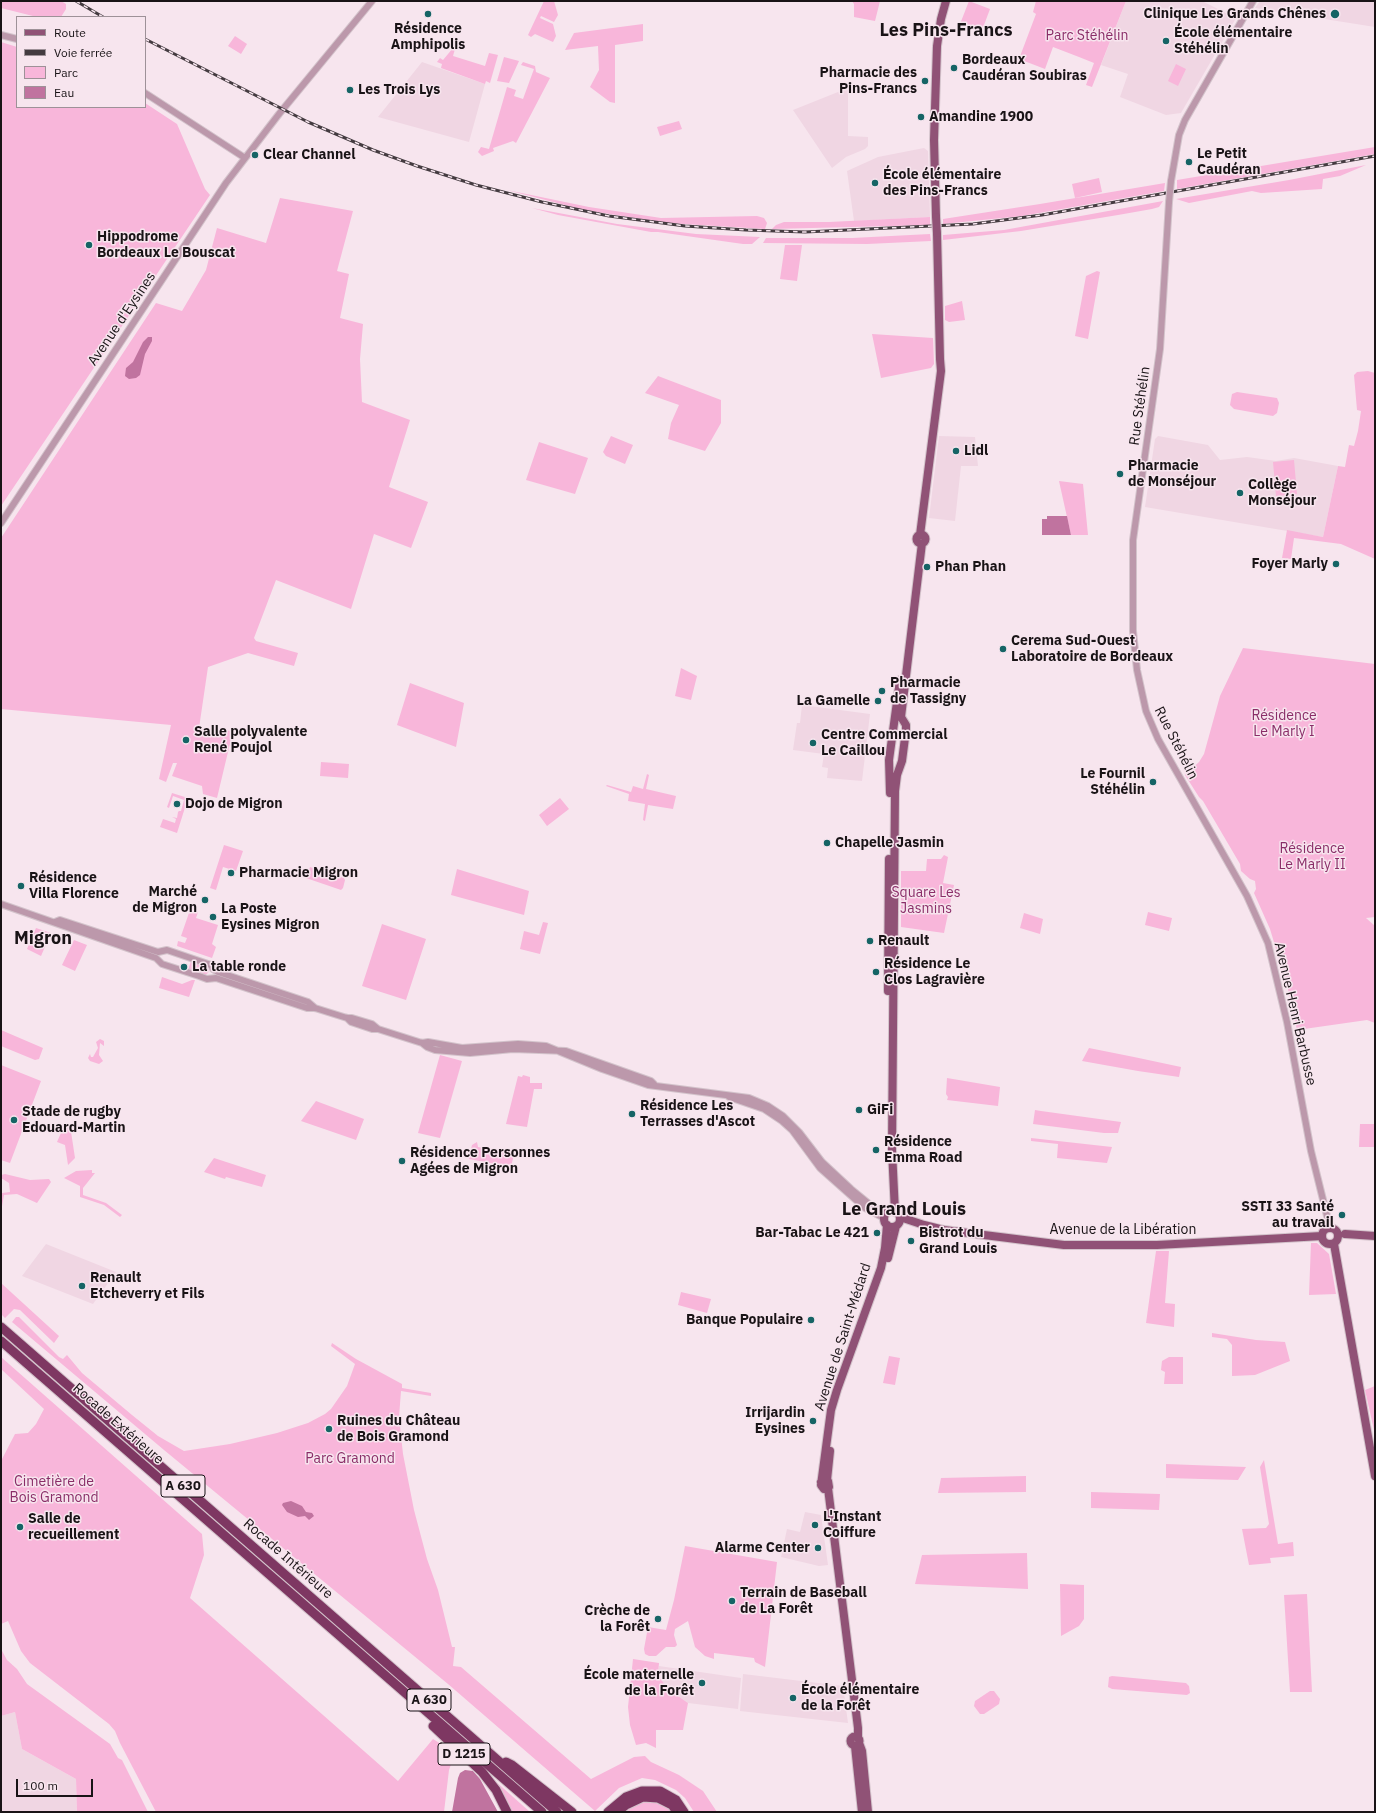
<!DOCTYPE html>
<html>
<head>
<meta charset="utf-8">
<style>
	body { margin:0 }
	#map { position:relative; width:1376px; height:1813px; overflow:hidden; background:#f7e5ee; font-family:"IBM Plex Sans",sans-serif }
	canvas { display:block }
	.frame { position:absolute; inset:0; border:2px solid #191316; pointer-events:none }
	.legend { position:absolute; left:16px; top:16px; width:130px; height:92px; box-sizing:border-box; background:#f7e5ee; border:1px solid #9e9198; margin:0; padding:5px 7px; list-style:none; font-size:12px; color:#191316 }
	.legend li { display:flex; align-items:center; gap:8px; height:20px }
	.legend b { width:20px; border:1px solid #9e9198 }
	.scale { position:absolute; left:16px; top:1779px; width:77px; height:18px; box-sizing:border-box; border:2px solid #191316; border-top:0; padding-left:5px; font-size:12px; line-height:14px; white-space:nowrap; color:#191316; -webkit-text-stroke:3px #f7e5ee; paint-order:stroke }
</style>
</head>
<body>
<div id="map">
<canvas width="1376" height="1813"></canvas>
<div class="frame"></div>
<ul class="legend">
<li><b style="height:5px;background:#905276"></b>Route</li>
<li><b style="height:5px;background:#443b40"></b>Voie ferrée</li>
<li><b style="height:11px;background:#f8b6da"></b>Parc</li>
<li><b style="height:11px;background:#c0739f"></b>Eau</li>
</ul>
<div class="scale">100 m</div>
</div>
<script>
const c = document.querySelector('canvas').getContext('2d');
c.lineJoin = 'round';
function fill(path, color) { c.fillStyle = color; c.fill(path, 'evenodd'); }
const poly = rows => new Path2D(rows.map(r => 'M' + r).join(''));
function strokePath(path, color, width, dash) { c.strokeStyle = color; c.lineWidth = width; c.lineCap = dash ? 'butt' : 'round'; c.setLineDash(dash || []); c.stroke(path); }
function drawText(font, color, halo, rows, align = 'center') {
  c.font = font + ' "IBM Plex Sans",sans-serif'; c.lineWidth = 3; c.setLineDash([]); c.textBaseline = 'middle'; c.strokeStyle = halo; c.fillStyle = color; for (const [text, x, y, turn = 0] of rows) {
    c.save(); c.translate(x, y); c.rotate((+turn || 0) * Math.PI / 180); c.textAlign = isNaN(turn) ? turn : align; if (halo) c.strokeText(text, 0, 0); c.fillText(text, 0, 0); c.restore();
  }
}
const built = poly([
	[1126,1,1202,1,1236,18,1181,113,1166,115,1120,97,1128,74,1101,65],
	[1260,1,1375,1,1375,27,1255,8],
	[422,62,485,84,469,142,378,117],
	[843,90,848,90,848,136,868,137,868,146,865,149,846,157,832,168,793,110],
	[924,148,928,151,930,217,854,221,847,171,878,157],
	[939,436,975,437,978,466,961,466,955,521,929,518],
	[1158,436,1208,445,1220,460,1247,457,1276,461,1294,458,1338,466,1323,537,1145,507,1155,439],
	[802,705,870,714,862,781,827,778,828,768,822,767,824,754,793,750,797,723,800,723],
	[46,1244,116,1272,93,1304,22,1276],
	[805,1512,821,1515,828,1565,819,1566,781,1557,787,1529,800,1532],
	[659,1666,741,1678,738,1709,688,1703,668,1689,658,1675],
	[743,1674,843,1686,848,1723,740,1711],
	[15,1712,22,1749,76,1779,77,1812,1,1812,1,1716]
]);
const green = poly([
	[1,1,61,1,66,4,66,9,61,17,37,17,1,8],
	[544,1,554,1,558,15,554,22,541,16,540,18,553,24,556,36,553,42,535,34,531,37,528,35],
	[852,1,880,1,875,21,854,17,854,4],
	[969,1,990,9,981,33,960,24],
	[1036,1,1126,1,1092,87,1086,85,1094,63,1079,57,1053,47,1045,69,1019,59,1036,14,1033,12],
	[643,24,643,41,615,45,615,103,610,102,590,87,599,70,598,46,565,50,574,33],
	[235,36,247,44,241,54,228,46],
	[1,42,17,47,17,107,145,107,145,103,177,124,205,189,210,195,1,506],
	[453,48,455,49,453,56,485,66,489,53,498,55,490,83,486,81,485,84,441,68,442,64,437,62,440,58,443,60],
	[504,57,519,61,509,83,497,81],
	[523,62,535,66,536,72,550,78,516,143,513,141,493,148,494,151,482,156,478,152,481,147,489,149,507,87,516,90,514,96,523,99,534,69,521,65],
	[1176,64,1186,69,1178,86,1168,81],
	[679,121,682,129,660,136,657,127],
	[1375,147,1375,154,1177,189,1177,180],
	[1366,165,1340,176,1323,179,1322,189,1261,193,1252,191,1189,203,1176,199,1289,180],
	[1099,178,1102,192,1075,198,1072,184],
	[1165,183,1164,191,1022,216,943,224,943,219,1040,204],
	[507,190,589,207,661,218,757,216,764,218,767,223,765,229,667,223,584,210],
	[280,198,353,211,337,271,349,274,340,318,363,324,360,359,362,402,410,420,389,487,428,502,411,548,374,534,351,609,276,580,254,638,256,641,298,653,294,666,248,653,208,667,199,728,233,731,217,798,203,794,202,786,172,776,177,763,173,763,166,782,159,779,171,725,1,709,1,538,156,303,182,311,206,270,217,228,266,243],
	[1163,201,1159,207,1152,209,1118,215,1021,231,943,240,943,235,1004,230],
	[532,208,617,224,696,234,760,237,752,244,743,244,658,232,651,232,558,215],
	[930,217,930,225,772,229,776,225,784,222,829,222],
	[930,234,931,241,867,244,763,243,766,238,852,238],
	[785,245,802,245,797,281,780,279],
	[1097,271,1100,272,1088,339,1075,336,1086,276],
	[962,301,965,320,949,322,945,320,945,306],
	[872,334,933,338,934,364,931,368,881,378],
	[1368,371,1375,373,1375,559,1341,544,1294,538,1291,559,1282,558,1287,530,1323,537,1338,466,1345,467,1349,445,1354,446,1358,431,1361,411,1357,410,1354,375,1357,372],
	[658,376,721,400,721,423,705,451,668,439,671,423,679,405,645,393],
	[1237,392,1277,398,1279,403,1277,413,1273,416,1234,409,1230,405,1232,394],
	[611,436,633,445,625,464,606,456,603,452],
	[539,442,588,458,575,494,526,480],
	[1294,460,1297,494,1276,496,1273,462],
	[1059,481,1083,484,1088,535,1071,535],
	[1243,648,1375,664,1375,917,1366,918,1375,926,1375,1023,1367,1020,1297,1030,1287,985,1270,929,1254,893,1256,889,1255,881,1250,879,1241,871,1240,864,1203,801,1199,797,1185,775,1199,762,1204,754,1220,696],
	[681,668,697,676,691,700,675,696],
	[410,683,464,703,456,747,397,725],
	[321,762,349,764,348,778,320,776],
	[647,774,649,775,646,789,676,796,673,809,648,805,645,821,643,820,645,804,628,801,629,794,606,786,607,785,631,792,633,786,643,789],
	[172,793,188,798,177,833,160,827,163,819,175,823,176,819,172,817,177,818,178,812,179,811,181,811,184,800,173,796,169,808,167,807],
	[560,798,569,809,547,826,539,815],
	[224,845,243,851,236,871,223,867,216,890,210,888],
	[944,855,948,857,943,883,954,885,944,933,901,927,901,871,926,871,927,859,941,859],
	[310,867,344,878,345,880,343,888,341,890,306,878],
	[457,869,529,891,524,915,451,895],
	[190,910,198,912,196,918,218,925,212,944,216,947,212,958,177,946,178,941,185,943,187,938,181,936],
	[1148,912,1172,918,1169,931,1145,925],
	[1024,913,1043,919,1040,934,1020,928],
	[543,922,548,923,540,954,520,949,524,931,539,935],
	[382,924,426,939,406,1000,362,986],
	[36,928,51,933,41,956,27,949],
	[74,940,87,945,75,971,62,965],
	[191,961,206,966,209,970,208,973,205,975,188,970],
	[162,977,182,984,192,980,195,980,189,997,159,988],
	[1,1030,43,1048,39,1059,35,1060,1,1046],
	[100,1039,104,1041,104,1046,100,1043,99,1055,103,1061,99,1064,90,1061,88,1058,90,1054,91,1057,93,1057,98,1048,96,1042],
	[1089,1048,1134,1057,1181,1067,1179,1077,1138,1071,1082,1061],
	[440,1055,462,1061,440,1138,418,1133],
	[1,1065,41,1081,10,1163,1,1160],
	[523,1075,530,1077,530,1083,542,1083,542,1089,534,1089,527,1127,506,1124,518,1076,522,1077],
	[947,1078,1000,1087,998,1106,947,1100,948,1097,946,1094],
	[316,1101,364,1119,356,1140,301,1121],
	[1035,1110,1041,1111,1121,1122,1118,1133,1104,1133,1033,1124],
	[1360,1124,1375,1124,1375,1147,1359,1147],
	[70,1125,75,1158,68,1165,65,1145,57,1142,64,1126],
	[1031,1138,1112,1147,1107,1163,1057,1158,1058,1144,1031,1141],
	[477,1142,478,1147,509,1153,509,1149,511,1149,514,1154,511,1167,469,1159,472,1145],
	[214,1158,266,1175,262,1187,226,1177,225,1179,204,1172],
	[92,1170,92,1173,95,1173,83,1188,83,1195,106,1203,122,1215,120,1217,104,1205,80,1197,80,1186,64,1178,76,1171],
	[5,1174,30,1180,49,1179,51,1182,37,1203,17,1194,4,1195,1,1212,2,1193,10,1192,9,1183,1,1178,1,1175],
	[1311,1243,1317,1243,1329,1254,1336,1294,1309,1295],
	[1156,1251,1169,1251,1165,1303,1175,1304,1174,1327,1146,1323],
	[1,1283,59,1336,54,1343,20,1310,14,1309,5,1318,1,1314],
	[681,1292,711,1299,707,1313,678,1305],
	[16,1317,19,1317,59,1357,63,1359,67,1355,82,1373,132,1415,158,1436,184,1451,230,1444,277,1433,308,1423,325,1414,331,1409,347,1386,355,1364,331,1346,332,1343,356,1359,402,1384,402,1388,431,1393,431,1396,401,1391,399,1417,403,1454,414,1510,427,1559,438,1590,452,1647,455,1647,453,1666,461,1667,591,1779,634,1757,645,1756,651,1762,679,1775,703,1791,717,1812,694,1812,685,1798,676,1790,655,1780,642,1778,619,1788,595,1811,448,1684,164,1450,12,1322],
	[1212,1333,1256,1340,1285,1342,1290,1361,1255,1375,1232,1376,1232,1345,1227,1339,1212,1337],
	[889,1356,900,1358,895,1385,883,1383],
	[1,1357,202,1534,204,1555,190,1598,398,1781,433,1739,455,1753,449,1770,444,1812,156,1812,120,1743,115,1731,109,1724,30,1663,21,1651,8,1621,1,1624,1,1461,15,1434,28,1433,36,1424,44,1409,1,1369],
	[1169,1357,1183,1357,1183,1384,1164,1384,1165,1372,1161,1370,1162,1361],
	[1375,1386,1375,1430,1374,1430,1365,1390],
	[1264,1460,1278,1544,1293,1542,1294,1556,1270,1558,1271,1563,1249,1565,1242,1529,1266,1528,1269,1524,1260,1467],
	[1166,1464,1246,1467,1238,1480,1166,1478],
	[1026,1476,1026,1492,938,1493,941,1478],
	[1091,1492,1160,1494,1159,1510,1091,1508],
	[685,1546,777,1562,765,1667,755,1662,754,1658,714,1653,714,1659,705,1656,695,1647,688,1621,675,1629,674,1635,677,1645,675,1647,666,1647,656,1656,649,1656,645,1654,644,1649,648,1627,666,1630,674,1600],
	[1027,1553,1028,1589,915,1584,922,1555],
	[1060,1584,1084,1585,1084,1619,1079,1626,1061,1636],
	[1307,1594,1312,1692,1290,1692,1284,1595],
	[1,1649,7,1660,17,1669,27,1684,110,1744,118,1758,122,1760,148,1812,77,1812,76,1779,22,1749,15,1712,1,1716],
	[633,1659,659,1663,658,1675,668,1689,688,1703,683,1730,656,1730,656,1748,646,1743,636,1745,630,1725,628,1707],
	[1112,1676,1186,1683,1189,1686,1190,1693,1187,1695,1112,1689,1108,1687,1109,1677],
	[990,1691,994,1691,1000,1699,999,1704,984,1714,980,1714,974,1706,975,1701],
	[494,1780,530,1812,511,1812],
	[646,1801,657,1802,667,1806,672,1812,624,1812,636,1804]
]);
const water = poly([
	[148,337,152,337,152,341,145,354,140,375,136,378,129,379,125,376,126,368,133,362,143,342],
	[1047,516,1067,516,1071,535,1042,535,1042,519,1047,519],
	[291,1501,302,1506,306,1512,312,1513,314,1516,309,1520,305,1516,298,1517,287,1512,282,1505,283,1503],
	[465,1770,473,1771,480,1779,498,1812,452,1812,458,1778,460,1773]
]);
const minor = poly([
	[1,35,17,39],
	[145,93,245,158],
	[1171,181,1179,135,1185,120,1253,1],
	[1169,202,1160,349,1133,540,1133,631,1137,670,1146,711,1158,739,1247,896,1268,943,1287,1022,1311,1151,1330,1228],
	[1,523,226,183,279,114,372,1],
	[1,904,156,958,162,964,199,976,207,979,216,978,307,1008,315,1008,347,1018,352,1018,372,1024,378,1029,422,1043,428,1042,462,1048,518,1044,546,1046,602,1069,648,1085,749,1098,768,1106,783,1116,799,1132,822,1162,851,1189,873,1207,888,1212],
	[55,922,60,920,158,952,167,950,211,965,213,969,218,972,308,1002,315,1008],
	[347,1018,351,1022,372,1029,378,1029],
	[422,1043,427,1047,435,1050,470,1053,513,1049,566,1051,651,1081,654,1084],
	[729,1097,764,1109,782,1121,792,1130,820,1168,865,1208,884,1218]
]);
const major = poly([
	[936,217,934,140,937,46,941,19,946,1],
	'916.5 539a4.5 4.5 0 1 1 9 0a4.5 4.5 0 1 1-9 0Z',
	[920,535,941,371,940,359,937,233],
	[890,793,889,760,900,680],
	[888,991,889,859],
	'884 1219a8 8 0 1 1 16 0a8 8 0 1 1-16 0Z',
	[895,1212,892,1150,895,791,897,775,902,761,906,730,906,725,901,717,922,543],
	[900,1217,924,1225,944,1230,1064,1245,1157,1245,1322,1236],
	'1322 1236a8 8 0 1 1 16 0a8 8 0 1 1-16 0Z',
	[1345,1234,1375,1236],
	[1334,1244,1375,1476],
	[888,1258,896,1226],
	[827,1480,830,1451],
	[821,1482,824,1480,828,1481,829,1487,824,1489,821,1485,831,1410,837,1390,881,1268,885,1248,887,1225],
	[828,1488,858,1728,858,1738],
	'850.5 1741a4.5 4.5 0 1 1 9 0a4.5 4.5 0 1 1-9 0Z',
	[859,1743,862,1751,868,1812],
	[855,1746,862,1812]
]);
const highway = poly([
	[1,1327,557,1812],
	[1,1341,542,1812],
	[433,1726,482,1772,496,1790,507,1812],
	[506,1762,512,1765,572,1812],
	[608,1812,626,1797,642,1791,660,1791,676,1800,684,1812],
	[617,1812,626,1805,643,1797,658,1798,672,1805,677,1812]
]);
const rail = poly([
	[76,1,103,17],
	[145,39,308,122,373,150,417,166,476,185,542,202,609,216,685,226,746,230,805,232,973,224,1042,215,1375,156]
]);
const minorBridge = poly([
	[1169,202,1171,181]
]);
const majorBridge = poly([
	[936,217,937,233]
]);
const markers = [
	[428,14,4,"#156465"],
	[1335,14,5,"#156465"],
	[1166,41,4,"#156465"],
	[954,68,4,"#156465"],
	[925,81,4,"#156465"],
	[350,90,4,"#156465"],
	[921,117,4,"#156465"],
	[255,155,4,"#156465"],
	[1189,162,4,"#156465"],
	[875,183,4,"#156465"],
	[89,245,4,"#156465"],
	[956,451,4,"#156465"],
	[1120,474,4,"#156465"],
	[1240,493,4,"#156465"],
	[1336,564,4,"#156465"],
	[927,567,4,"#156465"],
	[1003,649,4,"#156465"],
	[882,691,4,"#156465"],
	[878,701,4,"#156465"],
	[186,740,4,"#156465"],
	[813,743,4,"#156465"],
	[1153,782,4,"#156465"],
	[177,804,4,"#156465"],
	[827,843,4,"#156465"],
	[231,873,4,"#156465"],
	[21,886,4,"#156465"],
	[205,900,4,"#156465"],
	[213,917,4,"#156465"],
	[870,941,4,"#156465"],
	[184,967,4,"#156465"],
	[876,972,4,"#156465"],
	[859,1110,4,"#156465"],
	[632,1114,4,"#156465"],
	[14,1120,4,"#156465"],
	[876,1150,4,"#156465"],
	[402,1161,4,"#156465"],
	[1342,1215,4,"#156465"],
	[877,1233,4,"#156465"],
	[911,1241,4,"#156465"],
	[82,1286,4,"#156465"],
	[811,1320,4,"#156465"],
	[813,1421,4,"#156465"],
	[329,1429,4,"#156465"],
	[815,1525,4,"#156465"],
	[20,1527,4,"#156465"],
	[818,1548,4,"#156465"],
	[732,1601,4,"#156465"],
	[658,1619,4,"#156465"],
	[702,1683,4,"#156465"],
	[793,1698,4,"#156465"]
];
const shields = [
	[183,1486,44],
	[429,1700,44],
	[464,1754,52]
];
const shieldNames = [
	["A 630",183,1486],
	["A 630",429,1700],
	["D 1215",464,1754]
];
const poiNames = [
	["Clinique Les Grands Chênes",1326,14,"right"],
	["Résidence",428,29,"center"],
	["Amphipolis",428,45,"center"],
	["École élémentaire",1174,33],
	["Stéhélin",1174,49],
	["Bordeaux",962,60],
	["Caudéran Soubiras",962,76],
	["Pharmacie des",917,73,"right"],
	["Pins-Francs",917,89,"right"],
	["Les Trois Lys",358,90],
	["Amandine 1900",929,117],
	["Le Petit",1197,154],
	["Caudéran",1197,170],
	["Clear Channel",263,155],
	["École élémentaire",883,175],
	["des Pins-Francs",883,191],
	["Hippodrome",97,237],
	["Bordeaux Le Bouscat",97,253],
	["Lidl",964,451],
	["Pharmacie",1128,466],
	["de Monséjour",1128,482],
	["Collège",1248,485],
	["Monséjour",1248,501],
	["Foyer Marly",1328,564,"right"],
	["Phan Phan",935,567],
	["Cerema Sud-Ouest",1011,641],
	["Laboratoire de Bordeaux",1011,657],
	["Pharmacie",890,683],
	["de Tassigny",890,699],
	["La Gamelle",870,701,"right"],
	["Salle polyvalente",194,732],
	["René Poujol",194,748],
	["Centre Commercial",821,735],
	["Le Caillou",821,751],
	["Le Fournil",1145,774,"right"],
	["Stéhélin",1145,790,"right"],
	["Dojo de Migron",185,804],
	["Chapelle Jasmin",835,843],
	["Pharmacie Migron",239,873],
	["Résidence",29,878],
	["Villa Florence",29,894],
	["Marché",197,892,"right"],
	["de Migron",197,908,"right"],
	["La Poste",221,909],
	["Eysines Migron",221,925],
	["Renault",878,941],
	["Résidence Le",884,964],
	["Clos Lagravière",884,980],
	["La table ronde",192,967],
	["Résidence Les",640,1106],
	["Terrasses d'Ascot",640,1122],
	["GiFi",867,1110],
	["Stade de rugby",22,1112],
	["Edouard-Martin",22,1128],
	["Résidence",884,1142],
	["Emma Road",884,1158],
	["Résidence Personnes",410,1153],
	["Agées de Migron",410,1169],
	["SSTI 33 Santé",1334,1207,"right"],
	["au travail",1334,1223,"right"],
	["Bar-Tabac Le 421",869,1233,"right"],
	["Bistrot du",919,1233],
	["Grand Louis",919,1249],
	["Renault",90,1278],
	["Etcheverry et Fils",90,1294],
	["Banque Populaire",803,1320,"right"],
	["Irrijardin",805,1413,"right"],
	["Eysines",805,1429,"right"],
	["Ruines du Château",337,1421],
	["de Bois Gramond",337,1437],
	["L'Instant",823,1517],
	["Coiffure",823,1533],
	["Salle de",28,1519],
	["recueillement",28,1535],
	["Alarme Center",810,1548,"right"],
	["Terrain de Baseball",740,1593],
	["de La Forêt",740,1609],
	["Crèche de",650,1611,"right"],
	["la Forêt",650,1627,"right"],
	["École maternelle",694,1675,"right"],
	["de la Forêt",694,1691,"right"],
	["École élémentaire",801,1690],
	["de la Forêt",801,1706]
];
const parkNames = [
	["Parc Stéhélin",1087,36],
	["Résidence",1284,716],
	["Le Marly I",1284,732],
	["Résidence",1312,849],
	["Le Marly II",1312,865],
	["Square Les",926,893],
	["Jasmins",926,909],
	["Parc Gramond",350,1459],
	["Cimetière de",54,1482],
	["Bois Gramond",54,1498]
];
const streetNames = [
	["Avenue d'Eysines",122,319,-56],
	["Rue Stéhélin",1140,406,-82],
	["Rue Stéhélin",1176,743,63],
	["Avenue Henri Barbusse",1295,1014,77],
	["Avenue de la Libération",1123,1230],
	["Avenue de Saint-Médard",843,1337,-72],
	["Rocade Extérieure",118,1424,41],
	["Rocade Intérieure",288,1559,41]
];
const districtNames = [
	["Les Pins-Francs",946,31],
	["Migron",43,939],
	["Le Grand Louis",904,1210]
];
fill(built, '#f0d6e3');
fill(green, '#f8b6da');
fill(water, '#c0739f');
strokePath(minor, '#d3c3cb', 8);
strokePath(major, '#d3c3cb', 10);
strokePath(highway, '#d3c3cb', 11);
strokePath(minor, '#bc98ab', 6);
strokePath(major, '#905276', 8);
strokePath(highway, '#7e3762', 9);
strokePath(rail, '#443b40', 3);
strokePath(rail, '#f7e5ee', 1.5, [4.5]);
strokePath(minorBridge, '#d3c3cb', 8, []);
strokePath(majorBridge, '#d3c3cb', 10, []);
strokePath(minorBridge, '#bc98ab', 6);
strokePath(majorBridge, '#905276', 8);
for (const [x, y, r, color] of markers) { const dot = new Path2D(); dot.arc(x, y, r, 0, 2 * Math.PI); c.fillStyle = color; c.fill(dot); strokePath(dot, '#f7e5ee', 1.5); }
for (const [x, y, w] of shields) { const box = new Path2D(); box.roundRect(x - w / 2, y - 11, w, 22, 3); c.fillStyle = '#f7e5ee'; c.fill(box); strokePath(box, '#191316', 1); }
drawText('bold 13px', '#191316', null, shieldNames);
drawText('bold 14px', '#191316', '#f7e5ee', poiNames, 'left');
drawText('14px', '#8a2d68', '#f7e5ee', parkNames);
drawText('14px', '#191316', '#f7e5ee', streetNames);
drawText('bold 18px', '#191316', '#f7e5ee', districtNames);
</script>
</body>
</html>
